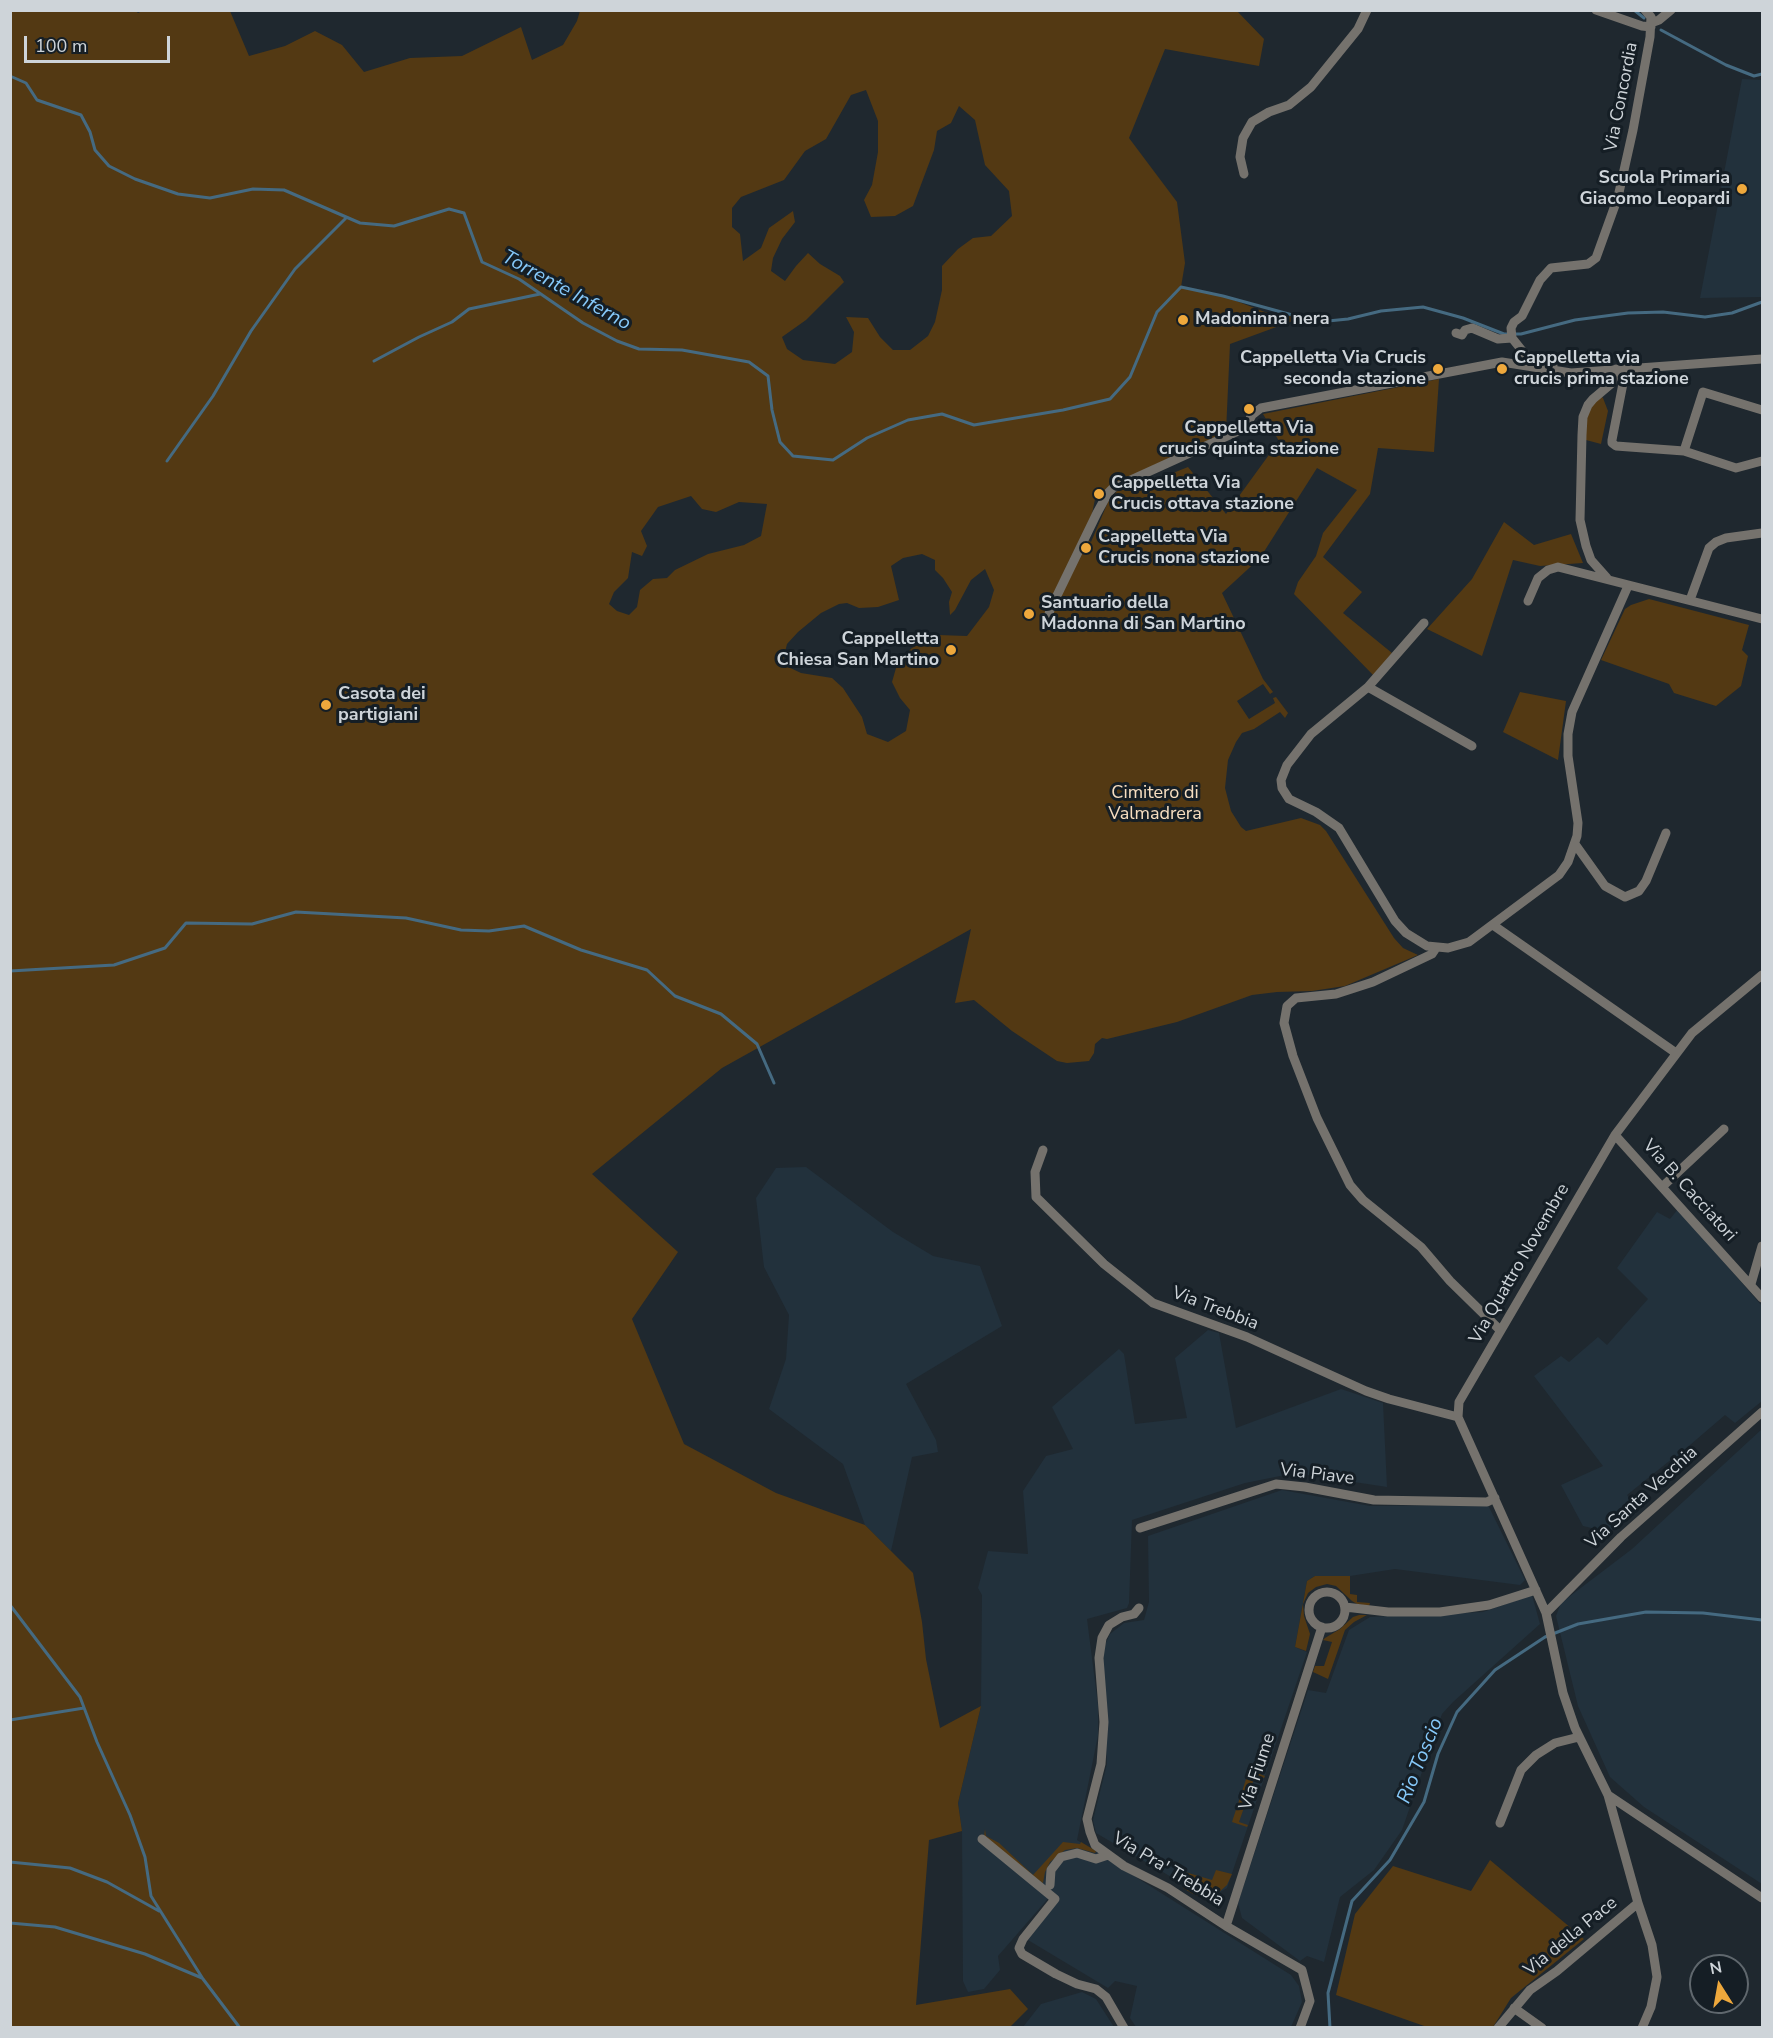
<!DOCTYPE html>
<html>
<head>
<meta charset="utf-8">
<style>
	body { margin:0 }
	#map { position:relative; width:1773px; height:2038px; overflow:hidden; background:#1f282f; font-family:"Nunito Sans",sans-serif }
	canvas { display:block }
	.frame { position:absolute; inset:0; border:12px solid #ced4d9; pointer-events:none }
	.north { position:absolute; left:1689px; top:1954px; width:60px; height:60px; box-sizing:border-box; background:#151e25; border:2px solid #5f676d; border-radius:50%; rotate:349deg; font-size:16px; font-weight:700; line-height:24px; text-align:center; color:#ced4d9 }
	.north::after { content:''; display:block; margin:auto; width:21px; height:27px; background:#eea83c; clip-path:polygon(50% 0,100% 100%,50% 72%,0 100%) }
	.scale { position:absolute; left:24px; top:36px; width:146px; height:27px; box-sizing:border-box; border:3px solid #ced4d9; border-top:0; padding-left:8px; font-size:18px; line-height:21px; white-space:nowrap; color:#ced4d9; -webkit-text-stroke:4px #151e25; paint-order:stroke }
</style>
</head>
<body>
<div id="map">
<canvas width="1773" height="2038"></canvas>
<div class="frame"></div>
<div class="north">N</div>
<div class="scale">100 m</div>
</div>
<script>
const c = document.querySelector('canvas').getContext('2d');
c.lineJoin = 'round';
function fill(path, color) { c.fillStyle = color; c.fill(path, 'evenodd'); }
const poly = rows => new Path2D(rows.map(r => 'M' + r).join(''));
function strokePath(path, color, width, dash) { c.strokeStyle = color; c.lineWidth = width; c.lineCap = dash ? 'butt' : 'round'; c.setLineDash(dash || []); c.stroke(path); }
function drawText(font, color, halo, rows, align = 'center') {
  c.font = font + ' "Nunito Sans",sans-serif'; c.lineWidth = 6; c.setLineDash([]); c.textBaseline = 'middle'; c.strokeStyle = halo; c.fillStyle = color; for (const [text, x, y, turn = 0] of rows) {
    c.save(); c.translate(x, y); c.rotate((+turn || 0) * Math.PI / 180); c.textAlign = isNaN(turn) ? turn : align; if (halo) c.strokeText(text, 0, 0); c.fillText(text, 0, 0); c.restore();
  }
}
const built = poly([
	[1742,79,1762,80,1762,297,1700,298],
	[806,1167,893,1232,933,1256,980,1266,1002,1326,906,1384,936,1440,938,1452,912,1457,891,1551,865,1525,843,1464,769,1409,786,1359,789,1315,764,1267,756,1198,776,1168],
	[1678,1209,1762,1306,1762,1401,1735,1423,1725,1415,1683,1451,1689,1457,1679,1465,1673,1458,1627,1495,1637,1508,1609,1532,1583,1526,1561,1485,1603,1466,1534,1376,1561,1356,1569,1362,1598,1337,1607,1345,1648,1299,1617,1268,1657,1212,1670,1219],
	[1208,1330,1219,1333,1236,1428,1341,1389,1383,1403,1387,1487,1295,1473,1245,1483,1132,1520,1129,1603,1127,1608,1087,1619,1098,1705,1098,1735,1077,1840,1291,1975,1299,1986,1302,2002,1291,2027,1136,2027,1130,2018,1137,1986,1115,1981,1108,1988,1028,1940,1059,1899,1052,1894,998,1956,1000,1970,984,1989,968,1992,963,1981,962,1831,958,1803,981,1706,982,1595,978,1588,988,1551,1028,1554,1023,1491,1046,1456,1073,1449,1052,1407,1119,1349,1124,1354,1135,1424,1187,1418,1175,1358],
	[1762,1429,1762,1884,1644,1807,1610,1777,1578,1706,1556,1616,1561,1603,1632,1549],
	[1282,1490,1370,1506,1488,1505,1525,1580,1520,1585,1395,1569,1350,1576,1315,1576,1307,1581,1295,1647,1307,1652,1227,1888,1209,1899,1096,1833,1093,1820,1107,1764,1102,1679,1104,1647,1110,1634,1124,1623,1144,1620,1149,1602,1148,1536],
	[1532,1595,1540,1624,1453,1702,1442,1714,1402,1830,1374,1870,1340,1897,1324,1962,1307,1956,1300,1961,1242,1918,1238,1903,1308,1690,1326,1693,1349,1630,1370,1617,1483,1612],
	[1082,1992,1096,1999,1114,2027,1023,2027,1041,2004]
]);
const green = poly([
	[135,10,138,13,144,10,230,11,249,56,285,46,315,31,342,45,364,72,410,58,462,56,521,27,532,60,563,45,577,21,580,11,1237,11,1264,39,1259,66,1165,49,1129,138,1177,202,1185,263,1181,287,1223,296,1265,312,1301,318,1230,344,1226,432,1110,487,1095,499,1087,539,1091,542,1108,502,1117,491,1136,481,1133,489,1188,467,1226,514,1279,441,1263,414,1439,379,1434,452,1378,448,1370,494,1323,557,1362,592,1343,613,1392,653,1374,676,1294,594,1298,582,1316,556,1323,533,1357,490,1317,468,1260,558,1222,593,1263,679,1273,692,1270,694,1263,684,1237,701,1249,719,1275,703,1273,698,1276,697,1288,713,1285,718,1280,712,1254,729,1242,733,1236,742,1228,760,1225,788,1231,811,1241,827,1246,831,1301,818,1320,825,1326,831,1394,938,1403,948,1418,955,1345,986,1312,991,1277,992,1252,995,1177,1022,1107,1039,1102,1038,1095,1044,1094,1053,1089,1061,1067,1063,1057,1061,1012,1031,974,1000,955,1003,971,929,722,1068,592,1174,678,1252,632,1319,684,1444,776,1493,865,1525,913,1573,922,1622,926,1659,940,1728,981,1706,958,1803,962,1831,929,1840,916,2005,1010,1989,1028,2009,1009,2028,11,2028,11,11],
	[866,90,878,121,878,152,872,185,864,200,871,217,895,216,913,206,934,150,937,131,951,123,959,106,975,120,985,165,1009,191,1012,216,991,236,973,238,958,249,942,266,942,290,935,322,928,336,910,350,893,350,880,337,868,318,846,317,854,332,852,352,835,364,803,360,787,349,782,337,806,320,844,282,840,276,820,264,808,253,796,266,785,281,771,271,773,258,782,239,795,222,793,211,769,228,761,248,743,261,740,234,732,227,732,208,741,197,784,180,805,151,826,139,851,95],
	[691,496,702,509,716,512,739,502,767,504,761,536,744,545,708,554,675,570,667,578,653,579,640,590,637,607,629,615,617,611,609,604,614,592,628,578,632,552,642,556,647,546,641,531,658,507],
	[922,554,935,560,935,570,943,578,952,592,949,602,950,615,955,610,971,580,985,569,994,590,989,607,967,636,938,635,912,648,898,661,892,682,900,698,910,710,906,731,888,742,867,734,862,717,843,688,832,678,801,673,782,664,787,644,798,632,821,613,839,604,847,603,859,608,878,607,899,600,891,566,903,558],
	[1599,394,1603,398,1608,411,1601,444,1586,440,1585,412],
	[1504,522,1534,545,1571,534,1583,563,1540,566,1513,560,1482,656,1427,629,1472,579],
	[1649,599,1749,625,1742,650,1748,656,1741,686,1716,706,1674,693,1669,684,1601,660,1625,609,1631,605],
	[1520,692,1566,701,1558,760,1503,732],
	[1315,1576,1350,1576,1350,1594,1357,1595,1357,1602,1370,1603,1369,1606,1357,1604,1352,1601,1336,1586,1327,1584,1316,1587,1308,1593,1303,1604,1304,1616,1310,1634,1306,1651,1295,1647,1307,1581],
	[1359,1615,1367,1615,1354,1622,1345,1630,1328,1679,1313,1672,1315,1666,1324,1666,1332,1642,1323,1640,1325,1638,1340,1629,1353,1617],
	[1249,1770,1265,1776,1264,1778,1255,1776,1239,1822,1248,1825,1247,1827,1232,1822],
	[985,1829,986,1836,999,1843,1033,1875,1063,1842,1080,1844,1081,1842,1096,1851,1095,1853,1077,1848,1065,1850,1050,1862,1045,1872,1043,1883,1033,1876,984,1837],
	[1490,1860,1584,1939,1511,1998,1493,2027,1427,2027,1336,1995,1355,1914,1393,1866,1471,1891],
	[1216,1870,1232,1874,1227,1885,1217,1894,1202,1897,1193,1894,1183,1888,1182,1882,1185,1872,1212,1880]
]);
const stream = poly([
	[1634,10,1644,18],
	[1661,30,1726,65,1754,76,1762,74],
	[10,76,26,83,37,100,81,115,90,132,95,150,109,166,135,179,178,194,210,198,253,189,284,190,360,223,394,226,449,209,464,213,482,262,519,279,583,323,617,341,639,349,682,350,749,362,768,376,772,410,780,442,793,456,833,460,867,438,908,420,942,414,974,425,1063,410,1110,399,1130,377,1157,312,1181,287,1223,296,1318,322,1348,319,1381,311,1423,307,1463,318,1504,334,1521,334,1575,320,1628,313,1663,312,1705,317,1732,313,1762,302],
	[374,361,419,337,452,322,469,309,540,294],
	[167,461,213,396,251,331,295,269,346,218],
	[10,971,114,965,165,948,186,923,252,924,296,912,406,918,461,930,489,931,524,926,581,950,647,970,675,996,721,1014,757,1044,774,1083],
	[10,1605,80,1697,97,1742,130,1815,145,1857,151,1896,203,1979,240,2028],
	[10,1720,84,1708],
	[10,1862,70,1868,107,1882,159,1911],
	[10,1923,55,1927,145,1954,202,1978],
	[1330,2028,1328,1993,1352,1901,1390,1860,1424,1802,1438,1754,1457,1712,1495,1670,1545,1637,1578,1624,1646,1612,1703,1613,1762,1620]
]);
const minor = poly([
	[1596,10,1642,26,1651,27],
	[1651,23,1659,20,1671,10],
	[1244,174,1240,157,1243,138,1252,122,1269,112,1289,105,1311,87,1358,29,1367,10],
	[1456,333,1462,335,1465,330,1472,328,1498,339,1512,338],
	[1553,366,1530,358,1524,353,1512,338,1511,328,1514,322,1522,316,1540,280,1551,268,1588,264,1596,258,1618,197,1633,130,1650,37,1651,17,1645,10],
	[1626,368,1612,440,1612,443,1616,446,1684,451,1736,468,1762,461],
	[1684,451,1703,392,1762,410],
	[1607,578,1591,560,1586,546,1580,520,1582,435,1583,417,1588,405,1593,399,1612,383,1616,369],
	[1690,600,1709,548,1716,542,1726,538,1762,533],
	[1528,601,1538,578,1548,570,1558,567,1762,619],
	[1048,618,1050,610,1097,513,1108,493,1113,488,1245,428,1252,415,1261,408,1502,362,1571,373,1762,359],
	[1424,623,1368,687,1311,734,1287,765,1281,780,1282,788,1289,799,1316,812,1339,828,1395,921,1406,933,1427,946,1448,948,1469,942,1559,875,1568,862,1577,836,1578,823,1568,756,1568,734,1572,712,1628,586],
	[1368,687,1472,746],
	[1575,844,1605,886,1625,897,1639,891,1646,881,1666,833],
	[1493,925,1676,1053],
	[1436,948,1432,954,1373,982,1336,994,1296,998,1287,1006,1284,1023,1293,1056,1317,1118,1350,1185,1363,1200,1421,1247,1450,1281,1500,1330],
	[1762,975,1692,1033,1615,1135,1459,1402,1458,1417,1546,1613,1563,1693,1575,1728,1608,1795,1762,1898],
	[1615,1135,1762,1298],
	[1043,1150,1035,1172,1036,1197,1104,1264,1153,1303,1247,1337,1366,1391,1389,1399,1458,1417],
	[1662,1187,1724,1129],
	[1751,1284,1762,1246],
	[1140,1528,1276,1484,1305,1487,1374,1500,1487,1502,1495,1498],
	'1309 1610a18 18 0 1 1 36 0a18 18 0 1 1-36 0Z',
	[1345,1607,1388,1612,1440,1612,1489,1605,1536,1590],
	[1139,1608,1134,1614,1122,1617,1109,1625,1102,1638,1099,1658,1104,1722,1101,1764,1087,1819,1090,1832,1095,1845,1124,1866,1168,1888,1226,1926,1302,1970,1310,2001,1300,2028],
	[1546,1613,1621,1537,1762,1412],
	[1500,1823,1521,1770,1536,1755,1555,1743,1579,1737],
	[982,1839,1055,1899,1023,1939,1019,1948,1022,1954,1056,1974,1077,1984,1096,1989,1106,1997,1124,2028],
	[1050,1885,1051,1870,1061,1857,1077,1853,1096,1859,1108,1855],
	[1638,1903,1652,1945,1657,1977,1651,2007,1642,2028],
	[1226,1926,1322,1627],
	[1514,2008,1542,2028],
	[1498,2028,1530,1990,1557,1971,1638,1903,1608,1795]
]);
const markers = [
	[1742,189,6,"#eea83c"],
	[1183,320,6,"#eea83c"],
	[1438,369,6,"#eea83c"],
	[1502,369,6,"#eea83c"],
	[1249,409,6,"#eea83c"],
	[1099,494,6,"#eea83c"],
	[1086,548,6,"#eea83c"],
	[1029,614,6,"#eea83c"],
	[951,650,6,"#eea83c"],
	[326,705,6,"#eea83c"]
];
const streetNames = [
	["Via Concordia",1622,97,-79],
	["Via B. Cacciatori",1689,1191,48],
	["Via Quattro Novembre",1520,1264,-60],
	["Via Trebbia",1215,1309,21],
	["Via Piave",1317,1475,7],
	["Via Santa Vecchia",1642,1498,-42],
	["Via Fiume",1258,1772,-72],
	["Via Pra' Trebbia",1168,1870,31],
	["Via della Pace",1571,1937,-39]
];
const poiNames = [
	["Scuola Primaria",1730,179,"right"],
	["Giacomo Leopardi",1730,200,"right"],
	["Madoninna nera",1195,320],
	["Cappelletta Via Crucis",1426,359,"right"],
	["seconda stazione",1426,380,"right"],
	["Cappelletta via",1514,359],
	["crucis prima stazione",1514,380],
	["Cappelletta Via",1249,429,"center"],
	["crucis quinta stazione",1249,450,"center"],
	["Cappelletta Via",1111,484],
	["Crucis ottava stazione",1111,505],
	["Cappelletta Via",1098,538],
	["Crucis nona stazione",1098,559],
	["Santuario della",1041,604],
	["Madonna di San Martino",1041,625],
	["Cappelletta",939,640,"right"],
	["Chiesa San Martino",939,661,"right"],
	["Casota dei",338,695],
	["partigiani",338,716]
];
const parkNames = [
	["Cimitero di",1155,794],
	["Valmadrera",1155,815]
];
const waterNames = [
	["Torrente Inferno",566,291,29],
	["Rio Toscio",1421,1761,-68]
];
fill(built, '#22313c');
fill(green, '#533913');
strokePath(stream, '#456a81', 3);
strokePath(minor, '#75726d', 9);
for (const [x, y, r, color] of markers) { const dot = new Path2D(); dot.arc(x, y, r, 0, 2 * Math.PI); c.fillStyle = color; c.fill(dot); strokePath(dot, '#151e25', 2); }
drawText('18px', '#ced4d9', '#151e25', streetNames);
drawText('bold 18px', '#ced4d9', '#151e25', poiNames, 'left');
drawText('18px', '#f7dec0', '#151e25', parkNames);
drawText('italic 20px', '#86c9fa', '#151e25', waterNames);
</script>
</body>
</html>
